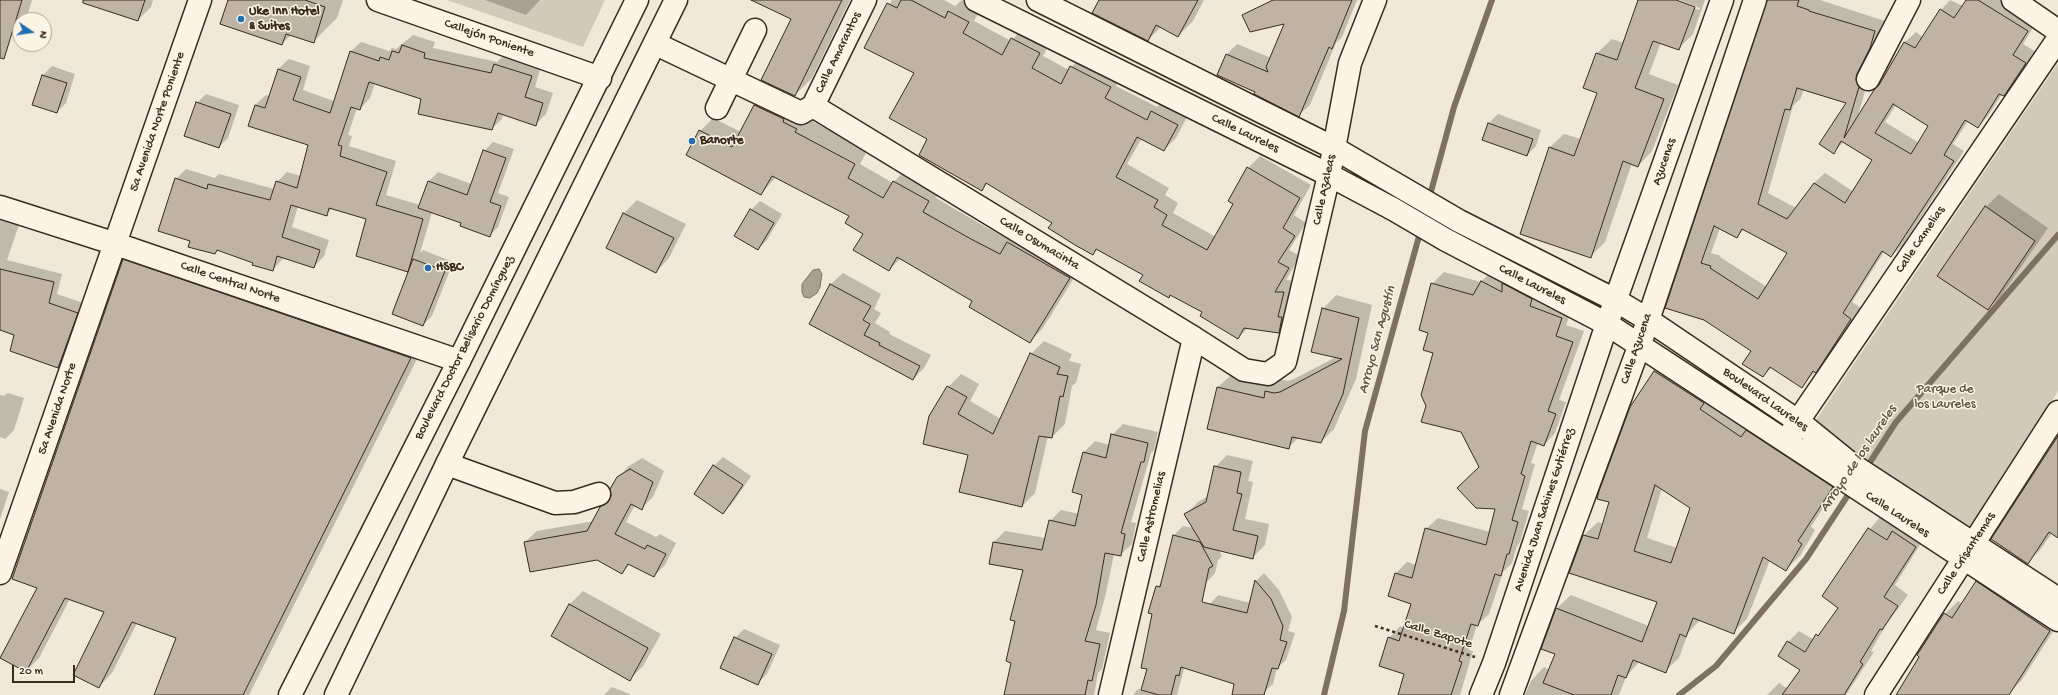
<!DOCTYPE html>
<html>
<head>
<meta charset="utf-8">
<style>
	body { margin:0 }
	#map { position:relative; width:2058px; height:695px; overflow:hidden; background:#f0e9d9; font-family:"Gochi Hand",sans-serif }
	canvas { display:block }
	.north { position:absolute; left:12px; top:12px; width:40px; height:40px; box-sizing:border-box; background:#fcf5e5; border:1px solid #afa495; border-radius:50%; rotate:103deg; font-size:11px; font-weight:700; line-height:16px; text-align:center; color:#3b2a1e }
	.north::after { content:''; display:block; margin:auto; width:14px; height:18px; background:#1f6fb2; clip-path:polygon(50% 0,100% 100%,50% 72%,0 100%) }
	.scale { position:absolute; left:12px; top:665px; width:63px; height:18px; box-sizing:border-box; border:2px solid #3b2a1e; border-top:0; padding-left:5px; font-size:12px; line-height:14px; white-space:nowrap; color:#3b2a1e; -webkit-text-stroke:3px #fcf5e5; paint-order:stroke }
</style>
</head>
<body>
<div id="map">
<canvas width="2058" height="695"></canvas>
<div class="north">N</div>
<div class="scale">20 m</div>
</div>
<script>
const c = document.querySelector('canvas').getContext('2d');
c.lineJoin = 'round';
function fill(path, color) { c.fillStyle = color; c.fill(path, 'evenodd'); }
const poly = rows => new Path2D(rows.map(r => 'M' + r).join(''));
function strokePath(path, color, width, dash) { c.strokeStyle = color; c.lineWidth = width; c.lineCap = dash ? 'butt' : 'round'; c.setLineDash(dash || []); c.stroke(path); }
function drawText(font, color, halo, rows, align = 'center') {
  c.font = font + ' "Gochi Hand",sans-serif'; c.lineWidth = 3; c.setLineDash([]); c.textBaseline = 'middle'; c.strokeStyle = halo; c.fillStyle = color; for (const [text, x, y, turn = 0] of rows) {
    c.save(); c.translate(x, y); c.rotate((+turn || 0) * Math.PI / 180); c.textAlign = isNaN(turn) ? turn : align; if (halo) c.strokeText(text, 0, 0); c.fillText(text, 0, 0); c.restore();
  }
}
const green = poly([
	[447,0,605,0,583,47],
	[2058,63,2058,391,1971,534,1811,427]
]);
const water = poly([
	[819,269,822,274,820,287,817,293,810,298,804,297,802,292,802,284,813,270,819,269]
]);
const shadow = poly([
	[0,0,32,0,26,20,20,20,20,26,11,35,0,32],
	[102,0,153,0,151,7,138,20],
	[229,0,343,0,337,18,314,41,292,34,282,44],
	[485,0,540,0,526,15],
	[753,0,850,0,812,78,795,95,792,19],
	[892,0,944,0,955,6,962,0,980,10,974,21,1011,41,1024,27,1051,41,1043,56,1069,70,1083,54,1122,75,1116,86,1157,107,1164,100,1189,113,1176,138,1164,150,1142,138,1127,164,1169,188,1165,195,1178,203,1173,213,1216,237,1234,204,1248,168,1260,156,1311,185,1294,215,1306,223,1289,250,1300,256,1286,280,1296,281,1291,320,1279,332,1248,328,1238,338,1203,311,1171,295,1169,296,1144,275,1098,249,1093,253,1053,223,988,183,981,190,929,139,915,72,865,47],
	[1101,0,1204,0,1193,21,1178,36,1161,27,1148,40],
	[1280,0,1357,0,1342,37,1336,43,1310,105,1299,115,1256,91,1227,54,1237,44,1271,58,1286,23],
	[1640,0,1673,0,1699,10,1700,8,1679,0,1705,0,1693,34,1678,49,1661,42,1649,74,1678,85,1652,151,1638,166,1632,163,1605,242,1591,256,1549,148,1564,134,1581,139,1598,93,1584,87,1597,53,1612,39,1624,43],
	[1768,0,1820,0,1885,21,1857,119,1880,85,1905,42,1916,32,1923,37,1941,10,1950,0,1963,6,1967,0,2005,0,2038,20,2023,44,2036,52,2014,85,2004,95,2002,94,1988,116,1978,127,1968,121,1953,144,1964,151,1902,246,1891,256,1884,252,1852,302,1861,308,1826,361,1802,386,1772,367,1763,376,1752,350,1704,319,1667,307],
	[1804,88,1847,102,1833,152,1844,142,1873,159,1854,192,1825,173,1814,183,1796,208,1768,193,1793,106,1801,98],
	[1896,105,1929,126,1919,143,1885,122],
	[1720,228,1737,236,1745,229,1789,253,1767,287,1720,257,1721,256,1711,253],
	[413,35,435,42,433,48,497,62,505,54,541,66,535,87,553,93,546,114,536,124,503,114,502,119,491,129,422,98,375,83,370,98,360,109,357,108,348,135,352,136,349,146,396,161,386,195,420,205,429,181,438,172,472,184,484,151,493,142,514,149,498,193,509,197,498,227,489,236,462,222,432,212,420,253,423,250,453,262,432,316,423,325,411,268,407,271,367,218,333,208,326,214,298,206,292,227,329,240,324,256,314,267,284,257,273,270,219,250,215,253,191,240,176,179,186,169,215,178,219,174,274,189,277,182,287,172,301,176,309,144,255,105,266,95,270,96,278,69,289,59,310,66,303,90,334,101,350,52,361,42,389,51,392,48,396,49],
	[52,66,75,74,66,103,57,112,43,75],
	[768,92,808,119,867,151,860,164,893,183,907,168,942,188,936,198,984,226,1010,240,1020,229,1082,265,1043,328,1030,342,974,300,901,258,889,270,850,216,776,177,761,194,700,131,713,118,741,132,755,105],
	[206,94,239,105,228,138,219,147,197,103],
	[1498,114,1541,130,1536,146,1527,155,1483,139,1489,123],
	[1999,194,2048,228,2001,296,1988,309,1986,207],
	[637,200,686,224,669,258,656,272,607,247,624,213],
	[760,201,782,214,767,240,758,249,751,210],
	[4,217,20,222,7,260,62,274,57,294,86,304,67,357,58,366,15,334,0,329,0,220],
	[137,247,424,345,249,695,155,695,177,637,137,623,112,673,99,687,105,611,70,599,39,658,26,671,38,587,12,578,124,260],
	[1493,270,1573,307,1566,325,1584,331,1559,400,1566,402,1555,433,1544,445,1538,442,1531,463,1535,464,1522,509,1529,511,1520,542,1517,546,1512,563,1503,572,1489,614,1477,625,1469,650,1473,651,1460,695,1398,695,1405,673,1389,638,1400,626,1404,628,1412,603,1389,595,1396,573,1407,562,1416,565,1426,529,1438,518,1490,532,1497,509,1480,467,1461,432,1427,406,1434,352,1429,332,1432,284,1444,272,1481,282],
	[843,273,881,294,874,309,881,313,875,323,890,332,889,334,931,355,924,368,913,379,810,324,831,284],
	[1336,295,1372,305,1356,379,1334,429,1321,442,1299,437,1289,447,1208,428,1218,387,1232,374,1274,384,1279,379,1288,381,1294,379,1336,357,1323,309],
	[1044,341,1072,354,1069,361,1081,364,1076,383,1072,386,1065,424,1052,437,1048,436,1035,493,1022,506,930,417,948,387,961,374,979,384,970,401,1001,419,1031,354],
	[1668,358,1845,473,1811,527,1815,530,1800,556,1786,569,1770,560,1747,619,1733,632,1701,619,1688,633,1679,658,1665,671,1640,661,1626,677,1619,695,1525,695,1531,681,1544,667,1550,670,1556,653,1557,608,1571,595,1649,626,1658,601,1571,572,1584,535,1598,522,1603,524,1655,372],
	[1662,488,1692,507,1677,548,1647,538],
	[8,393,24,398,14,430,5,439,0,437,0,395,4,396],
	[1123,424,1158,432,1154,450,1151,453,1131,522,1136,523,1132,544,1120,555,1114,554,1106,593,1096,630,1110,633,1102,669,1098,673,1094,695,1005,695,1012,662,1024,569,993,543,1005,531,1046,538,1050,521,1061,510,1079,514,1083,494,1084,452,1095,441,1110,445,1112,435],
	[2058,438,2058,537,2052,533,2041,549,2028,562],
	[1227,455,1253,461,1248,481,1253,482,1245,519,1269,524,1265,545,1253,557,1219,550,1222,556,1218,560,1215,573,1205,584,1188,665,1184,669,1177,695,1133,695,1138,689,1142,690,1148,669,1157,587,1162,582,1174,535,1183,526,1194,528,1186,514,1198,502,1208,496,1215,467],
	[723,457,751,476,732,504,723,513,714,466],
	[642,458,664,471,653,497,642,508,635,505,626,522,656,537,660,534,676,543,665,565,654,576,630,564,622,573,597,559,525,542,537,531,594,521,601,507,612,496,618,477,629,466],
	[0,489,9,492,0,519],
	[1880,517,1897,528,1904,521,1926,535,1895,585,1908,595,1886,625,1871,651,1874,652,1846,695,1767,695,1779,683,1788,689,1801,669,1788,642,1799,631,1814,640,1827,624,1839,608,1823,596,1856,546],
	[1990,569,2058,624,2021,681,2006,695,1897,695,1945,614,1958,601,1963,604,1977,582],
	[1264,573,1279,590,1292,617,1288,631,1295,633,1286,660,1277,668,1273,684,1264,692,1209,675,1210,604,1218,595,1251,603,1256,581],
	[583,591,661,634,643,666,630,679,570,604],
	[744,629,780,645,767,674,758,683,735,638],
	[612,687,630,694,630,695,604,695]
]);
const stream = poly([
	[1429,199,1454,107,1492,0],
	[1865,470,1896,422,2058,235],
	[1324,695,1344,611,1365,431,1421,229],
	[1679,695,1716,666,1806,559,1852,489]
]);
const building = poly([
	[0,0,22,0,4,59,0,58,0,0],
	[83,0,145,0,138,21,83,3,83,0],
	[228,0,305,0,325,7,314,43,286,34,282,45,220,24,228,0],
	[751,0,842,0,795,96,761,80,791,19,751,0],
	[901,0,911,0,945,18,948,11,969,22,963,33,1002,55,1011,38,1040,53,1032,68,1061,84,1070,66,1111,87,1105,98,1147,120,1151,111,1178,125,1164,151,1137,137,1116,177,1158,200,1154,207,1167,215,1162,225,1207,250,1233,204,1228,201,1247,167,1300,198,1283,228,1295,236,1278,262,1289,268,1275,292,1284,292,1278,317,1282,317,1279,333,1244,328,1238,339,1200,316,1202,312,1170,295,1169,298,1139,281,1143,275,1096,249,1093,255,1075,245,1048,228,1052,223,986,183,982,191,919,155,927,139,889,118,914,73,864,48,887,3,897,8,901,0],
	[1099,0,1198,0,1178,37,1156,25,1148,41,1092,13,1099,0],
	[1273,0,1352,0,1332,49,1329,47,1299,117,1254,94,1255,92,1217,75,1226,54,1268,72,1266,67,1284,24,1250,32,1242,15,1273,0],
	[1638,0,1676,0,1695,7,1679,50,1653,41,1635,88,1664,99,1638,167,1623,161,1591,258,1520,234,1549,147,1574,156,1597,93,1583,88,1596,53,1617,60,1638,0],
	[1767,0,1799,0,1797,6,1809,10,1809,11,1875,31,1870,48,1857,74,1856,80,1859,87,1844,138,1874,90,1879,85,1904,42,1915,48,1940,9,1954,18,1966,0,1978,0,2028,31,2013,55,2026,63,2004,96,1999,94,1978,128,1965,120,1944,155,1954,161,1891,257,1882,251,1843,313,1851,319,1816,373,1813,371,1802,388,1770,367,1763,377,1742,364,1751,351,1704,320,1665,308,1767,0],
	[1797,88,1846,103,1819,144,1834,154,1841,141,1872,160,1845,203,1814,183,1787,219,1758,204,1785,109,1790,110,1797,88],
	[1893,104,1928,126,1911,154,1875,133,1893,104],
	[1714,226,1737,238,1742,229,1787,253,1758,299,1710,268,1711,266,1701,263,1714,226],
	[402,45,425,53,424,58,491,73,494,64,532,76,525,97,543,103,536,126,498,113,492,130,418,114,421,99,369,82,360,110,351,107,338,145,342,146,340,156,387,172,376,205,423,219,408,272,356,256,366,219,329,208,327,216,291,205,282,237,320,250,314,268,277,256,273,271,252,265,253,263,217,250,215,254,188,247,190,241,158,231,175,178,207,189,208,184,270,200,276,181,297,188,308,145,248,126,255,105,265,108,278,69,301,77,293,100,330,113,350,51,379,61,380,57,389,60,392,51,399,53,402,45],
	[42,75,67,83,57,113,32,105,42,75],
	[196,102,231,114,219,148,184,136,196,102],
	[754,105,784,119,783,122,797,129,795,132,855,164,848,178,883,198,893,181,929,201,923,212,971,239,1000,254,1007,242,1070,278,1030,343,969,307,972,301,897,257,889,271,853,250,863,234,845,223,849,216,772,176,761,195,686,155,699,130,732,147,754,105],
	[1488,123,1533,139,1527,156,1482,140,1488,123],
	[483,150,506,158,490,202,501,206,490,237,460,226,461,223,418,208,428,181,467,195,483,150],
	[1985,206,2035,241,1988,310,1937,276,1985,206],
	[750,209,774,223,758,250,734,236,750,209],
	[623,213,674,238,656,273,606,248,623,213],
	[123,259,411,358,243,695,154,695,176,638,132,622,99,688,73,675,104,612,65,598,26,672,0,658,37,588,12,579,123,259],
	[413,259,445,271,423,326,392,314,413,259],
	[0,269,54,282,49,303,78,313,58,368,10,351,14,335,0,330,0,269],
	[1481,281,1502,292,1502,283,1532,299,1530,306,1562,318,1556,336,1573,342,1548,411,1556,414,1544,446,1531,441,1521,474,1525,476,1512,520,1518,522,1509,554,1507,554,1501,576,1495,574,1478,626,1471,624,1459,661,1462,662,1451,695,1398,695,1404,674,1379,666,1388,637,1399,641,1411,604,1388,596,1395,573,1412,578,1425,528,1486,545,1495,509,1476,508,1457,488,1479,467,1461,432,1421,422,1426,406,1421,395,1433,353,1423,350,1428,333,1419,330,1431,283,1473,295,1481,281],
	[830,284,871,306,863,320,870,324,864,335,880,343,879,345,920,366,913,380,809,324,830,284],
	[1322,308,1359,318,1343,394,1321,443,1292,437,1289,449,1207,429,1217,387,1264,398,1265,391,1274,393,1280,392,1342,359,1311,352,1322,308],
	[1030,353,1060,367,1057,374,1068,376,1063,397,1060,396,1052,438,1039,436,1022,507,959,492,968,455,923,444,929,416,947,386,967,397,958,414,993,434,1030,353],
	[1654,371,1704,403,1700,409,1741,437,1746,430,1833,487,1798,541,1802,544,1786,571,1763,557,1734,634,1693,618,1686,637,1680,634,1666,673,1633,660,1626,678,1618,675,1611,695,1574,695,1543,683,1555,654,1541,649,1556,608,1642,642,1657,602,1569,573,1583,535,1598,539,1609,502,1597,499,1599,491,1630,407,1654,371],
	[1655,485,1690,508,1671,563,1634,551,1655,485],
	[1111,434,1148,443,1144,462,1141,462,1121,533,1125,534,1121,556,1105,553,1096,605,1085,641,1100,644,1092,681,1088,680,1085,695,1004,695,1011,663,1006,661,1015,621,1010,620,1023,570,989,564,993,542,1042,550,1049,520,1075,526,1082,495,1072,492,1083,452,1106,458,1111,434],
	[2058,436,2058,538,2049,532,2028,564,1991,539,2058,436],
	[713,465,743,485,723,514,694,494,713,465],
	[1214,466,1241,472,1237,493,1242,494,1233,530,1258,536,1253,559,1204,547,1184,514,1206,502,1214,466],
	[630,469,653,482,642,510,631,504,615,534,645,549,647,545,666,554,654,577,628,564,622,574,597,560,530,572,524,542,587,531,600,507,608,502,611,496,610,489,617,477,630,469],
	[1868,528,1887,540,1892,531,1916,547,1884,597,1898,606,1882,630,1880,629,1860,662,1863,664,1844,695,1782,695,1800,670,1778,656,1787,641,1805,652,1816,634,1818,636,1838,608,1822,596,1868,528],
	[1173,535,1200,542,1213,566,1209,568,1202,602,1247,613,1255,580,1271,599,1283,626,1280,640,1287,642,1278,669,1272,668,1264,695,1232,695,1234,684,1181,667,1179,676,1176,675,1171,695,1159,695,1141,690,1147,669,1141,668,1152,614,1148,613,1156,586,1160,587,1173,535],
	[1976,581,2050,631,2009,695,1896,695,1919,657,1917,655,1944,613,1952,618,1976,581],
	[569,604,648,648,630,681,551,636,569,604],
	[734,637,772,654,758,685,720,668,734,637]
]);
const path = poly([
	[1375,626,1475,657]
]);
const minor = poly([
	[378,0,600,78],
	[976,0,1329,175,1393,209,1446,240,1607,324,2058,620],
	[1038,0,1334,148,1459,221,1617,301,1647,319,1798,421,1851,464,2058,599],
	[2013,0,2058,31],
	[656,44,801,113,813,106],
	[1868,79,1909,0],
	[813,106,1194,338,1244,370,1268,374,1285,362,1329,175,1350,63,1375,0],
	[813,106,865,0],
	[717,108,755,30],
	[0,207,116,244,459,361],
	[1791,434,1798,421,2058,39],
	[447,464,555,503,574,502,599,494],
	[0,573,200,0],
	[1110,695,1194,338],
	[1481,695,1494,663,1607,324,1722,0],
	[1511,695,1640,344,1755,0],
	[1876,695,2058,412]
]);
const major = poly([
	[290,695,459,361,637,0],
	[336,695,447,464,676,0]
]);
const markers = [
	[241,19,4,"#1f6fb2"],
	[692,141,4,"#1f6fb2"],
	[428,268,4,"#1f6fb2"]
];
const poiNames = [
	["Uke Inn Hotel",249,12],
	["& Suites",249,27],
	["Banorte",700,141],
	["HSBC",436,268]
];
const streetNames = [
	["Callejón Poniente",489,39,19],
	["Calle Amarantos",839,53,-64],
	["5a Avenida Norte Poniente",158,122,-71],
	["Calle Laureles",1245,134,26],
	["Azucenas",1665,162,-71],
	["Calle Azaleas",1325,190,-78],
	["Calle Camelias",1921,240,-56],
	["Calle Osumacinta",1039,244,31],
	["Calle Central Norte",230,283,19],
	["Calle Laureles",1532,285,27],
	["Boulevard Doctor Belisario Domínguez",465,348,-63],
	["Calle Azucena",1637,349,-71],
	["Boulevard Laureles",1765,400,35],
	["5a Avenida Norte",58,409,-71],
	["Avenida Juan Sabines Gutiérrez",1545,510,-72],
	["Calle Laureles",1897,515,33],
	["Calle Astromelias",1152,517,-77],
	["Calle Crisantemas",1967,554,-57],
	["Calle Zapote",1438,635,17]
];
const parkNames = [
	["Parque de",1945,390],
	["los Laureles",1945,405]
];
const waterNames = [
	["Arroyo San Agustín",1378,340,-75],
	["Arroyo de los laureles",1859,459,-56]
];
fill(green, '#d2c9ba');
fill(water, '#aaa091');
strokePath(water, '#7e7163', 1);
fill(shadow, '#0003');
strokePath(stream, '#7e7163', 6);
fill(building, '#beb3a4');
strokePath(building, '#3b2a1e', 1);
strokePath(minor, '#3b2a1e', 25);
strokePath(major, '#3b2a1e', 25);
strokePath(path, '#3b2a1e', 2.5, [3, 3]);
strokePath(minor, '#fcf5e5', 22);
strokePath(major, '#fcf5e5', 22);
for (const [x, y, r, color] of markers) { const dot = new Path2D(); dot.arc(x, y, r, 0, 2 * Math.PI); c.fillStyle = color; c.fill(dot); strokePath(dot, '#fcf5e5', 1.5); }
drawText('bold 13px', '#3b2a1e', '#fcf5e5', poiNames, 'left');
drawText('13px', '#3b2a1e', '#fcf5e5', streetNames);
drawText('13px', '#615245', '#fcf5e5', parkNames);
drawText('italic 14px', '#625346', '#fcf5e5', waterNames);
</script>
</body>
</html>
